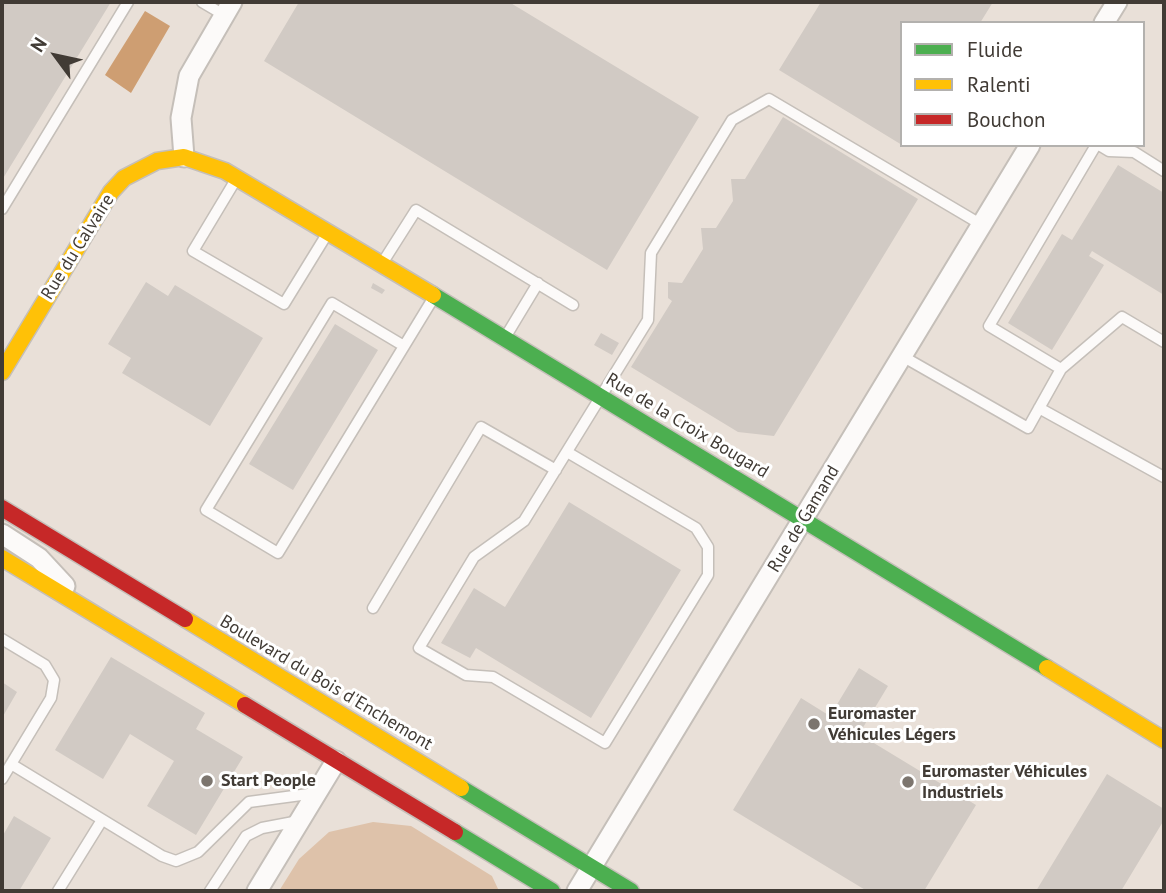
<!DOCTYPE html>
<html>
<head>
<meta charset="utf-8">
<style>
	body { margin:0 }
	#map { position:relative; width:1166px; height:893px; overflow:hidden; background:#e9e0d8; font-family:"PT Sans",sans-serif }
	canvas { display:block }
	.frame { position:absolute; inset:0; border:4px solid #413b35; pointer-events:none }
	.legend { position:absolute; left:900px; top:21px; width:245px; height:126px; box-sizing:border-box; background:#fff; border:2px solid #b3b1ae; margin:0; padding:9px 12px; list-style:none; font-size:21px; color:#413b35 }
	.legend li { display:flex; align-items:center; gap:14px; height:35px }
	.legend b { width:35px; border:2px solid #b3b1ae }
	.north { position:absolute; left:21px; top:21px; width:70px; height:70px; -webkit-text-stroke:5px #fff; paint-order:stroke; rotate:303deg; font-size:19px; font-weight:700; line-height:28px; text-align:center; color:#413b35 }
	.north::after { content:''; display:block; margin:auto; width:24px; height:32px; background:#413b35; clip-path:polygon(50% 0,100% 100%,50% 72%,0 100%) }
</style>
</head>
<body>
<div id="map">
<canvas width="1166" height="893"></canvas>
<div class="frame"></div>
<ul class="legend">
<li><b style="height:9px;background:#4caf50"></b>Fluide</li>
<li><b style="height:9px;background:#ffc107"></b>Ralenti</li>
<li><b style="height:9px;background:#c62828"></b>Bouchon</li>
</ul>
<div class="north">N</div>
</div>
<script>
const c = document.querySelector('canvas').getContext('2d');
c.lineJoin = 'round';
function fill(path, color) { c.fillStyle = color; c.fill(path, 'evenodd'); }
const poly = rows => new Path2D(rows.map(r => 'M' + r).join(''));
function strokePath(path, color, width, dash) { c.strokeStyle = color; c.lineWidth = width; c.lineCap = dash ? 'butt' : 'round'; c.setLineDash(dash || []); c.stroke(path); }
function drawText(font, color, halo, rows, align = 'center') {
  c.font = font + ' "PT Sans",sans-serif'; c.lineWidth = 6; c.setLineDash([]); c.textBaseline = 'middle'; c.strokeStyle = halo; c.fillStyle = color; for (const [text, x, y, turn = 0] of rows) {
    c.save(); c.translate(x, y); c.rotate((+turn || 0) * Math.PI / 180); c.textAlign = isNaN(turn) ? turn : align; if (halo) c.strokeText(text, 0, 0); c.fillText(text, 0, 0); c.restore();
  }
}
const green = poly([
	[373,822,411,826,492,876,499,891,279,891,299,859,329,832]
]);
const water = poly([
	[145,11,170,26,131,93,105,75]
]);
const building = poly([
	[2,2,111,2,2,180],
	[299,2,509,2,699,117,607,270,264,61],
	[821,2,993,2,980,23,902,23,902,145,779,70],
	[783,117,918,199,774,436,738,432,631,367,672,301,668,298,668,282,682,283,703,249,701,228,716,228,733,201,731,179,745,179],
	[1118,165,1164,193,1164,295,1092,251,1089,256,1104,265,1052,350,1008,323,1062,234,1072,240],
	[146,282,168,296,175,285,263,338,210,426,122,373,131,358,108,344],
	[373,283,385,290,382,294,371,288],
	[335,324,378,350,293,490,249,464],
	[601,333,619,343,612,355,594,345],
	[569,502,681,570,591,718,476,648,470,658,441,643,474,588,505,607],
	[111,657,205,713,196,729,243,757,196,835,147,806,174,761,130,734,103,779,55,750],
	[859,668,888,686,859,734,976,805,924,891,867,891,733,810,801,698,830,716],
	[2,682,17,692,2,718],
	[1107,774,1164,809,1164,820,1121,891,1036,891],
	[14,816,51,838,19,891,2,891,2,837]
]);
const lane = poly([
	[202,2,224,15],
	[1099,145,1109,151,1134,152,1164,171],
	[235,181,193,251,284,304,327,234],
	[2,209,128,2],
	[383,262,416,210,573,305],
	[506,336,538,283],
	[404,346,332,303,206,510,278,553,434,297],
	[902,356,1028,428,1061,369,1122,317,1164,342],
	[1061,369,989,326,1096,145],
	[1039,408,1164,477],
	[567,452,696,528,708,547,708,575,605,743,493,677,466,675,419,648,474,557,524,521,648,320,651,253,732,120,769,99,982,225],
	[373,608,481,427,556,470],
	[2,639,45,665,54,680,51,698,2,779],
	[11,764,162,856,176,861,198,852,249,802,316,793],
	[58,891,102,820],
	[210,891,246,836,262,828,299,821]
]);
const street = poly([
	[1104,23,1117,2],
	[184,157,181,118,189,76,232,2],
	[2,534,39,558,65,586],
	[257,891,336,761],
	[577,891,1030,145]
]);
const fast = poly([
	[433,295,1047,668],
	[461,788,631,891],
	[455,832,552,891]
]);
const slow = poly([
	[2,372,111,192,124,178,157,161,184,157,225,171,433,295],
	[2,558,245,705],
	[185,619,461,788],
	[1047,668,1164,740]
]);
const jam = poly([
	[2,508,185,619],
	[245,705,455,832]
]);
const markers = [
	[814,724,7,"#7c756e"],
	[207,781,7,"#7c756e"],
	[908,782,7,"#7c756e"]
];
const streetNames = [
	["Rue du Calvaire",78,247,-58],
	["Rue de la Croix Bougard",687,426,31],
	["Rue de Gamand",804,519,-59],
	["Boulevard du Bois d'Enchemont",326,683,31]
];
const poiNames = [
	["Euromaster",828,714],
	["Véhicules Légers",828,735],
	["Euromaster Véhicules",922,772],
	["Industriels",922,793],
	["Start People",221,781]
];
fill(green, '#dec2aa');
fill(water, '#ce9e72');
fill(building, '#d1cac4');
strokePath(lane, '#c5bfb9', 13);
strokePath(street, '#c5bfb9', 23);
strokePath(fast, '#c5bfb9', 19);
strokePath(slow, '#c5bfb9', 19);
strokePath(jam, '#c5bfb9', 19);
strokePath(lane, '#fcfaf9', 10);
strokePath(street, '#fcfaf9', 19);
strokePath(fast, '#4caf50', 16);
strokePath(slow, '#ffc107', 16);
strokePath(jam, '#c62828', 16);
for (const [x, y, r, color] of markers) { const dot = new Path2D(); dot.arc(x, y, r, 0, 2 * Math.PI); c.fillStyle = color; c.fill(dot); strokePath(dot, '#fff', 2.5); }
drawText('18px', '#413b35', '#fff', streetNames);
drawText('bold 18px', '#413b35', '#fff', poiNames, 'left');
</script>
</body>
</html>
